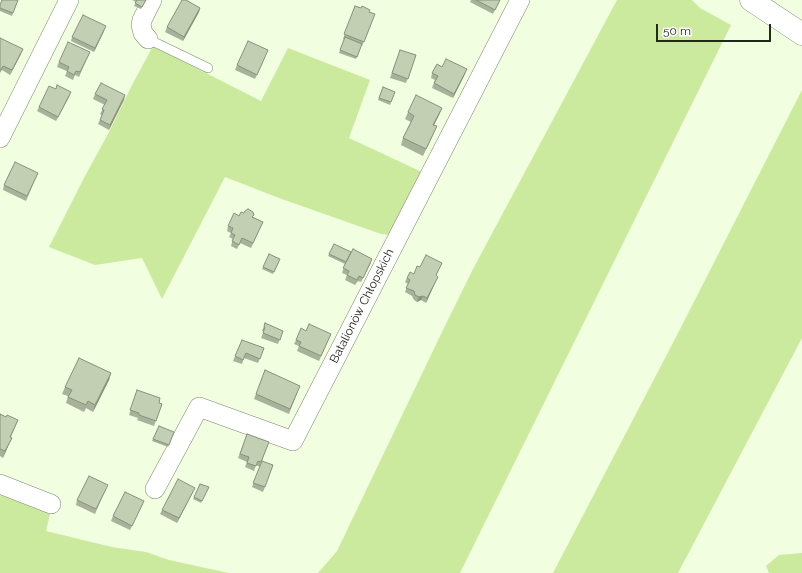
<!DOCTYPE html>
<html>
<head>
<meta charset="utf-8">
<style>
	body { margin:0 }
	#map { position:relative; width:802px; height:573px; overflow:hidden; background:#f1fee0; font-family:Raleway,sans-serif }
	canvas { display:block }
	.scale { position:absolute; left:656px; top:24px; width:115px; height:18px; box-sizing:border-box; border:2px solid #23281d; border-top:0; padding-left:5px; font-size:12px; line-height:14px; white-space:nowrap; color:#23281d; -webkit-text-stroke:3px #fff; paint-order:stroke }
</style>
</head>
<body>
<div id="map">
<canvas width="802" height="573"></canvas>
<div class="scale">50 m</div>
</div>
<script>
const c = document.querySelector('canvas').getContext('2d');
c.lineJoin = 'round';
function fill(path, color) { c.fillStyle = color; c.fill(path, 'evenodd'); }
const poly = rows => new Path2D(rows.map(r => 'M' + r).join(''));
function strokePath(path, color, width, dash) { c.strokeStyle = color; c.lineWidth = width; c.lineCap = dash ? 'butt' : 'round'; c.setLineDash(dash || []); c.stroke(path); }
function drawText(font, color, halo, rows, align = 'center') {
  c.font = font + ' Raleway,sans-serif'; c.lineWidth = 3.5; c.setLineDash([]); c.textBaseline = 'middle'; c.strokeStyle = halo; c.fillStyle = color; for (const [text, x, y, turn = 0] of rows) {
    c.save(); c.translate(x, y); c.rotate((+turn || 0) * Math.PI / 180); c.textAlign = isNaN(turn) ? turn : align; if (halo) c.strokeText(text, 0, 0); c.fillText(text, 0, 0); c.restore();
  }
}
const green = poly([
	[617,0,692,0,700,8,731,25,460,573,318,573,337,551,442,332,473,269],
	[153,46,261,101,288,48,370,80,349,138,424,173,391,235,381,234,279,198,225,177,162,299,142,258,95,265,49,247,84,178,109,132,131,87],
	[802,90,802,338,678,573,553,573,676,337],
	[0,490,50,514,46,531,112,547,146,552,169,560,229,573,0,573],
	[802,553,802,573,769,573,766,566,779,555]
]);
const service = poly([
	[148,39,208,68]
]);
const minor = poly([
	[148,39,143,33,141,25,142,20,152,0],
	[0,138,69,0],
	[0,484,51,504],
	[155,489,199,407,293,441,520,0]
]);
const secondary = poly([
	[751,0,802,34]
]);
const wall = poly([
	[18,0,12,16,0,11,0,5],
	[132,0,146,0,141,9,134,6,136,2],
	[471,0,500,0,493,14,470,2],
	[355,6,375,14,362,46,361,46,356,59,339,53,344,39,343,39],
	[200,8,199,12,183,41,165,32,167,27],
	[104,31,94,52,71,41,72,37],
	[0,38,21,54,10,75,2,70,0,73],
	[268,50,255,79,235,70,237,65],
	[400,50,416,55,406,83,390,78],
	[90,52,79,77,75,75,73,80,65,76,67,71,57,67,59,62],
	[442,67,465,74,453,98,432,88,435,80,431,78,432,73],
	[383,87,395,92,390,105,378,100],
	[56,89,69,97,56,121,37,111,39,107],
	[95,94,125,95,109,130,98,124,102,115,100,114,105,105,93,99],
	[442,108,439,115,434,125,434,133,423,156,401,145,403,138,411,122,405,119,408,112],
	[38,173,26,201,3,190,4,185],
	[239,216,253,217,263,222,251,248,240,243,237,249,231,246,233,239,229,237,231,233,227,231,228,226],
	[329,254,371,263,361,282,358,281,355,285,345,280,347,275,342,273,345,264,328,256],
	[279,262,273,274,262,269,263,267],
	[442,263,436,276,438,277,436,281,426,303,421,300,417,302,414,300,412,296,405,292,408,284,405,282,407,278,414,274,420,267],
	[265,323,283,331,278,344,261,338,264,331,262,331],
	[306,331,331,334,319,361,297,351,299,346,294,344,296,340],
	[242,340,264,348,258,363,244,358,242,364,233,361],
	[265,370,298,391,289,414,254,399],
	[111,373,109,380,93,412,86,408,84,412,66,403,68,396,62,394,65,387],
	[137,390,159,403,162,404,154,426,137,420,138,418,129,415],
	[0,414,6,417,18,420,11,437,12,438,9,444,3,458,0,456],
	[159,426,174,432,168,447,152,441],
	[247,434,269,442,260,466,273,465,263,492,252,487,260,467,256,465,254,471,245,467,247,462,238,458],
	[209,487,201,503,193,499,194,497],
	[106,489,95,514,76,505,77,500],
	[193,492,177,523,160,514,162,510],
	[144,501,130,530,111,521,113,516]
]);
const shadedWall = poly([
	[200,8,199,12,183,41,184,37],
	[106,26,104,31,94,52,95,48],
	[23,49,21,54,10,75,12,70],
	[467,69,465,74,453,98,454,94],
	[71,92,69,97,56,121,58,117],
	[125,95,124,100,109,130,110,125],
	[442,108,439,115,431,131,433,125],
	[438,277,436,281,426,303,427,298],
	[423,296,421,300,417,302,419,297],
	[111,373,109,380,93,412,95,405],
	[12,438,9,444,3,458,5,451],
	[195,488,193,492,177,523,179,518]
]);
const building = poly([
	[2,0,18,0,13,13,0,8,0,5,2,0],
	[137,0,146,0,142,7,135,3,137,0],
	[182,0,186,0,200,8,184,37,167,27,182,0],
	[476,0,500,0,495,10,476,0],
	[355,6,361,8,362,6,370,10,369,12,375,14,364,42,344,34,355,6],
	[83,15,106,26,95,48,72,37,83,15],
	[345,37,362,44,357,57,340,50,345,37],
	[0,38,23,49,12,70,3,66,1,70,0,70,0,38],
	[248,41,268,50,257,75,237,65,248,41],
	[68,42,90,52,80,72,76,71,74,75,67,71,69,67,59,62,68,42],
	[400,50,416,55,408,79,392,73,400,50],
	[446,59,467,69,454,94,434,83,438,76,432,73,437,64,442,67,446,59],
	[101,83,125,95,110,125,100,120,104,110,102,109,107,100,95,94,101,83],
	[57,85,71,92,58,117,39,107,49,86,56,89,57,85],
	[383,87,395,92,391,102,379,98,383,87],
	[416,95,442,108,433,125,437,126,426,149,403,138,414,116,408,112,416,95],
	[15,162,38,173,27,196,4,185,15,162],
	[248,209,253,212,254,215,252,217,263,222,253,243,242,238,239,245,232,241,235,235,231,233,233,228,228,226,234,213,239,216,241,212,244,213,245,211,248,209],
	[334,244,351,252,346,262,329,254,334,244],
	[353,249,372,259,363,278,359,276,357,280,347,275,349,271,343,268,353,249],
	[269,254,280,259,274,272,263,267,269,254],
	[426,255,442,263,436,275,438,277,427,298,423,296,419,297,415,295,414,291,406,288,410,280,407,278,410,272,414,274,417,266,420,267,426,255],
	[265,323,283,331,280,340,263,333,265,327,264,326,265,323],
	[309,324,331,334,321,356,299,346,301,342,296,340,301,328,306,331,309,324],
	[242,340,264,348,260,359,246,353,243,360,235,356,242,340],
	[79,358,111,373,95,405,88,401,86,405,68,397,72,390,65,387,79,358],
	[265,370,300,386,290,409,256,394,265,370],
	[137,390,160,398,159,403,162,404,156,421,139,415,139,413,130,410,137,390],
	[0,414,6,417,7,415,18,420,10,437,12,438,5,451,0,449,0,414],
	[159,426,174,432,169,445,153,439,159,426],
	[247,434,269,442,261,462,258,461,256,466,247,463,249,457,240,454,247,434],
	[262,461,273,465,265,487,253,483,262,461],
	[89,476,108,485,96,509,77,500,89,476],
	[178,479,195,488,179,518,162,510,178,479],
	[200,484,209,487,202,501,194,497,200,484],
	[125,492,144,501,132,526,113,516,125,492]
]);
const streetNames = [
	["Batalionów Chłopskich",362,306,-63]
];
fill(green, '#ccea9e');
strokePath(service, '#7d886e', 10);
strokePath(minor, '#7d886e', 20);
strokePath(secondary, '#7d886e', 23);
strokePath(service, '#fff', 9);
strokePath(minor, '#fff', 19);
strokePath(secondary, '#fff', 22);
fill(wall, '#a8b29a');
fill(shadedWall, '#88917d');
fill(building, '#c3cfb3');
strokePath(building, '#88917d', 1);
drawText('12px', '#23281d', '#fff', streetNames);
</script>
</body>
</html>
